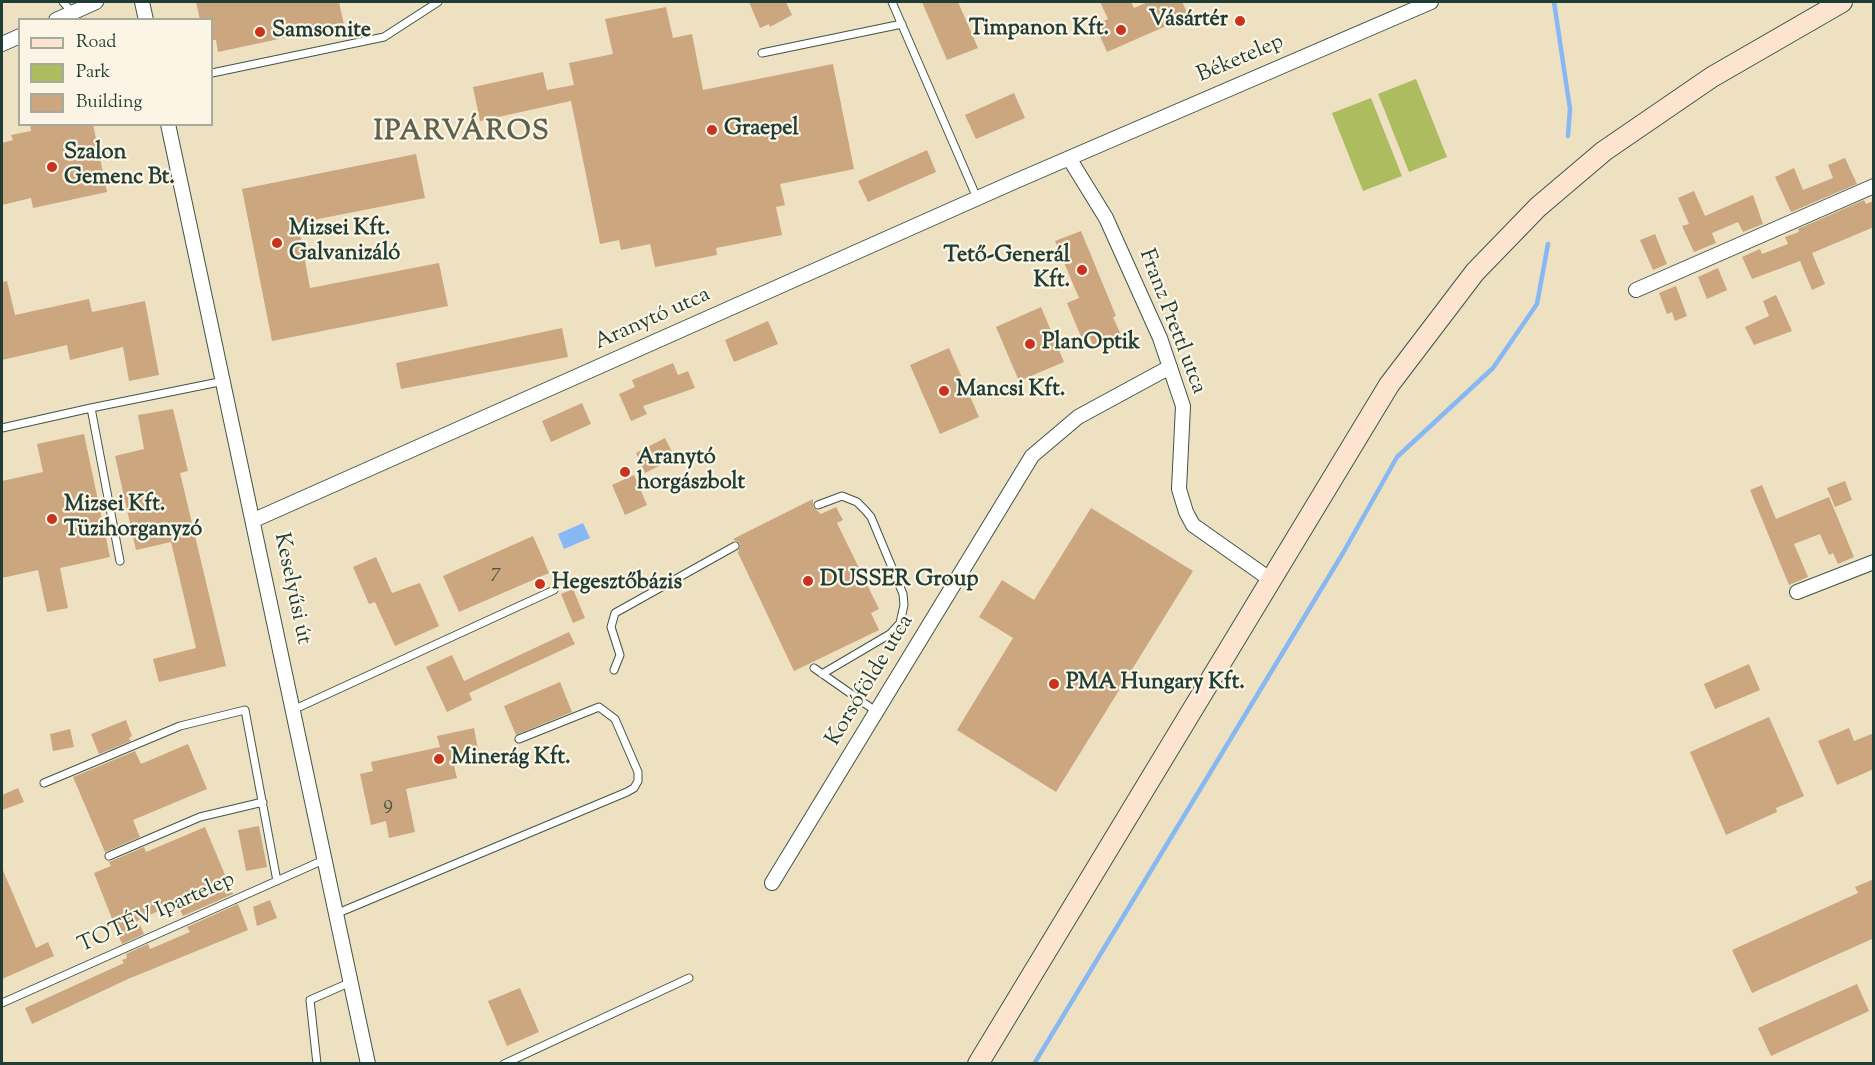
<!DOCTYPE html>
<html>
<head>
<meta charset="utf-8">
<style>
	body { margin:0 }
	#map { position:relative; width:1875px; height:1065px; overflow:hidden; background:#ede1c1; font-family:"Sorts Mill Goudy",serif }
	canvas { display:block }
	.frame { position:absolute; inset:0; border:3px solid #1f3d34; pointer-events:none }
	.legend { position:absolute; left:18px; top:18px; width:195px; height:108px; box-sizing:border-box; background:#fcf5e5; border:2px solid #a4ab9e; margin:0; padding:8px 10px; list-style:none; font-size:18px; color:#1f3d34 }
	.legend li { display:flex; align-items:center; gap:12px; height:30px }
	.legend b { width:30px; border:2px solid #a4ab9e }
</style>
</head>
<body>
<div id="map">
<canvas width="1875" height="1065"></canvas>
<div class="frame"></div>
<ul class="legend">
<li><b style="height:8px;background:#fde4d1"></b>Road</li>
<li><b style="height:16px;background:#acbc5f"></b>Park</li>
<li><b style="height:16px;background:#cca67f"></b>Building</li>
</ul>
</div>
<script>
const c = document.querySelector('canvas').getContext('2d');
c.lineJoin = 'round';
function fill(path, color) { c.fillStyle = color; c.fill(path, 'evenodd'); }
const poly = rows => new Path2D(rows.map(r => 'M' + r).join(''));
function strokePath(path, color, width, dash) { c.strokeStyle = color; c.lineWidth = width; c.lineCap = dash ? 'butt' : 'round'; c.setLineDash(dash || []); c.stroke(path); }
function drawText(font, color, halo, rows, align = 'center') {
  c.font = font + ' "Sorts Mill Goudy",serif'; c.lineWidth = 4.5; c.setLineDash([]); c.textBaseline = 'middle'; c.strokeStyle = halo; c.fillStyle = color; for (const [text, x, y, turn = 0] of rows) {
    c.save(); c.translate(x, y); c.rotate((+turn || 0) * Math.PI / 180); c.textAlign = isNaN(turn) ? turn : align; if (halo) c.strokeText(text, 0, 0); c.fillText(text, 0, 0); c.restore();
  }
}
const green = poly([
	[1416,79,1447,157,1409,172,1378,94],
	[1371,98,1402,176,1363,191,1332,113]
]);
const water = poly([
	[583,523,590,538,564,549,558,534]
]);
const stream = poly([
	[1554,2,1570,109,1568,136],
	[1034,1064,1343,553,1397,457,1493,368,1537,304,1548,244]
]);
const building = poly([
	[196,2,339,2,344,25,218,52,216,40,212,40,212,20,200,20],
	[749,2,786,2,792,15,770,27,769,24,760,28],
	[922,2,958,2,978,48,947,60],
	[1100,2,1131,2,1134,8,1148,2,1182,2,1189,16,1107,52,1095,25,1108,19],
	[666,7,673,38,692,34,703,90,833,64,854,169,780,184,785,205,776,207,782,235,716,248,717,255,655,267,650,244,621,250,619,240,600,244,571,101,480,121,473,87,543,72,547,90,574,85,569,63,613,54,605,19],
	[1014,93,1025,118,976,139,965,115],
	[30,124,93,124,107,192,33,208,31,198,2,205,2,143,13,140,11,135,31,131],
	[927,150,936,172,868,202,858,181],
	[416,154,425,198,298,223,310,288,439,263,448,306,272,341,242,189],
	[1845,158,1857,184,1791,212,1775,177,1794,168,1803,190,1833,178,1828,165],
	[1694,191,1705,216,1753,195,1763,224,1743,232,1738,222,1712,233,1716,243,1694,252,1682,226,1689,224,1678,198],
	[1864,200,1866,204,1874,201,1874,227,1812,253,1825,284,1812,290,1800,261,1752,279,1742,257,1760,249,1762,254,1788,244,1785,237,1799,232,1798,229],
	[1081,231,1116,316,1113,317,1121,335,1094,347,1089,336,1082,339,1067,303,1079,298,1055,241],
	[1655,234,1667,264,1653,270,1640,240],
	[1718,268,1727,290,1707,299,1698,277],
	[7,281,15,315,89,299,92,312,145,301,159,375,129,381,123,347,70,360,67,345,2,360,2,282],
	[1676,286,1687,316,1675,321,1672,312,1667,314,1659,293],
	[1776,295,1792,331,1754,345,1745,327,1769,316,1763,301],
	[1041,307,1064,362,1019,381,996,327],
	[768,321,778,344,734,362,725,340],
	[562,328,568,357,401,389,396,363],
	[949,348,979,417,940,434,910,365],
	[673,363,678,375,688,371,695,388,643,406,647,414,631,421,619,394,635,387,632,380],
	[582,403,591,424,551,442,542,421],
	[173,409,188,471,180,473,226,666,159,682,153,659,196,648,171,542,136,550,115,456,144,449,138,415],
	[84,434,110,557,60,568,68,608,47,612,38,570,2,578,2,481,43,472,37,444],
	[665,438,675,458,645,473,636,453],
	[634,475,647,505,625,515,612,485],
	[1845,481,1852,500,1835,507,1827,488],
	[1762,485,1776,519,1829,497,1854,557,1838,564,1833,553,1829,555,1820,534,1794,544,1808,577,1789,585,1750,490],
	[813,499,813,507,821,514,836,507,843,520,837,523,879,609,871,613,879,630,794,671,738,553,740,544,733,539],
	[1091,508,1193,571,1056,792,957,730,1013,638,979,617,1002,580,1034,600],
	[533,536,549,573,459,612,443,576],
	[376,557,392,593,420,583,439,626,395,646,375,602,369,604,353,567],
	[573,589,585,618,573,623,561,594],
	[569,632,575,644,469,693,472,700,447,712,426,667,452,655,464,681],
	[1749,664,1760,690,1715,709,1704,684],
	[560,682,572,712,516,735,504,706],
	[1769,717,1804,796,1776,808,1777,812,1726,835,1690,752],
	[126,720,132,736,129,738,131,741,99,754,91,734],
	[474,728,480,761,454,766,457,778,406,789,415,832,389,838,386,821,371,825,360,774,373,771,371,762,440,747,437,736],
	[1849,728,1854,741,1874,733,1874,769,1837,785,1818,741],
	[70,729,74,747,53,751,50,734],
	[188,744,207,789,133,820,140,837,105,852,73,777,135,751,141,764],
	[18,788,24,802,2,810,2,795],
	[259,826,267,867,246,871,238,830],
	[205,827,233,894,183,916,177,903,138,920,144,934,122,944,94,873,111,866,109,862,144,847,146,852],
	[2,868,36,948,48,942,54,956,2,979],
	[1874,879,1874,938,1752,993,1732,950,1858,893,1855,887],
	[270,900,277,918,257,926,253,907],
	[238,904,248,930,128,979,32,1024,25,1008,124,963,122,960,127,958,126,954,148,944,150,949,190,932,187,927],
	[1857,984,1869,1011,1771,1056,1758,1028],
	[520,988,539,1032,507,1046,488,1001]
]);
const lane = poly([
	[63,2,72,12],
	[892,2,977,198],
	[762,53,902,24],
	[212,73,384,37,438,2],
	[2,428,91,408],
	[818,505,842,496,857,502,865,510,871,517,903,594,904,605,900,623,890,634,822,674],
	[120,561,91,408,224,381],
	[814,668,877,712],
	[614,670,620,655,611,627,615,613,735,546],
	[295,709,554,590],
	[44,783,180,726,245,710,277,881],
	[109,856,200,817,263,802],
	[338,913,627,792,634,788,638,781,638,772,615,719,599,707,519,739],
	[2,1003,326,859],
	[317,1064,310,1000,351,982],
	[504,1064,689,978]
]);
const street = poly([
	[142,2,146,20],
	[56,20,96,2],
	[2,44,20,36],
	[168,124,368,1064],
	[1069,158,1106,218,1160,338,1183,406,1179,489,1186,512,1193,525,1271,580],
	[1636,290,1874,186],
	[254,520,1016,181,1431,2],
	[1797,592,1874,562],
	[772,883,1032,456,1078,417,1170,367]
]);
const secondary = poly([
	[978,1064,1389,385,1475,272,1538,207,1604,151,1712,77,1842,2]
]);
const markers = [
	[1240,21,6,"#c8321e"],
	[1121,30,6,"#c8321e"],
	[260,32,6,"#c8321e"],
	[712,130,6,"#c8321e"],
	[52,167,6,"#c8321e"],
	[277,243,6,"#c8321e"],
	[1082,270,6,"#c8321e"],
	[1030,344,6,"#c8321e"],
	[944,391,6,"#c8321e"],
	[625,472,6,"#c8321e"],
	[52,519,6,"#c8321e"],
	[808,581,6,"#c8321e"],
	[540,584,6,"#c8321e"],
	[1054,684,6,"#c8321e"],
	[439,759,6,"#c8321e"]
];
const numberNames = [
	["7",496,574],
	["9",388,806]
];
const poiNames = [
	["Vásártér",1228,21,"right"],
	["Timpanon Kft.",1109,30,"right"],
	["Samsonite",272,32],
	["Graepel",724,130],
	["Szalon",64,154],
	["Gemenc Bt.",64,179],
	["Mizsei Kft.",289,230],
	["Galvanizáló",289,255],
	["Tető-Generál",1070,257,"right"],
	["Kft.",1070,282,"right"],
	["PlanOptik",1042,344],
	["Mancsi Kft.",956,391],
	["Aranytó",637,459],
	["horgászbolt",637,484],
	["Mizsei Kft.",64,506],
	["Tüzihorganyzó",64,531],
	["DUSSER Group",820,581],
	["Hegesztőbázis",552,584],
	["PMA Hungary Kft.",1066,684],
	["Minerág Kft.",451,759]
];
const streetNames = [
	["Béketelep",1241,60,-23],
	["Aranytó utca",653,320,-24],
	["Franz Prettl utca",1171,322,69],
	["Keselyűsi út",291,589,78],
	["Korsófölde utca",871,681,-59],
	["TOTÉV Ipartelep",157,914,-24]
];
const districtNames = [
	["IPARVÁROS",462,134]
];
fill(green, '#acbc5f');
fill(water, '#87b8f3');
strokePath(stream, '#87b8f3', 4.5);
fill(building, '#cca67f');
strokePath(lane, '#3e5649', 9);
strokePath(street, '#3e5649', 16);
strokePath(secondary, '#3e5649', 22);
strokePath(lane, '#fff', 7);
strokePath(street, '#fff', 14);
strokePath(secondary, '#fde4d1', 20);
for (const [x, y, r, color] of markers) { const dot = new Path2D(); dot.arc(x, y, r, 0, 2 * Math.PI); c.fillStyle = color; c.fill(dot); strokePath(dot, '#fcf5e5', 2); }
drawText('20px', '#4a5747', null, numberNames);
drawText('bold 22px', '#1f3d34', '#fcf5e5', poiNames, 'left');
drawText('22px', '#1f3d34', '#fcf5e5', streetNames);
c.letterSpacing = '1.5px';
drawText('bold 28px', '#5c624e', '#fcf5e5', districtNames);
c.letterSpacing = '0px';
</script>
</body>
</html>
